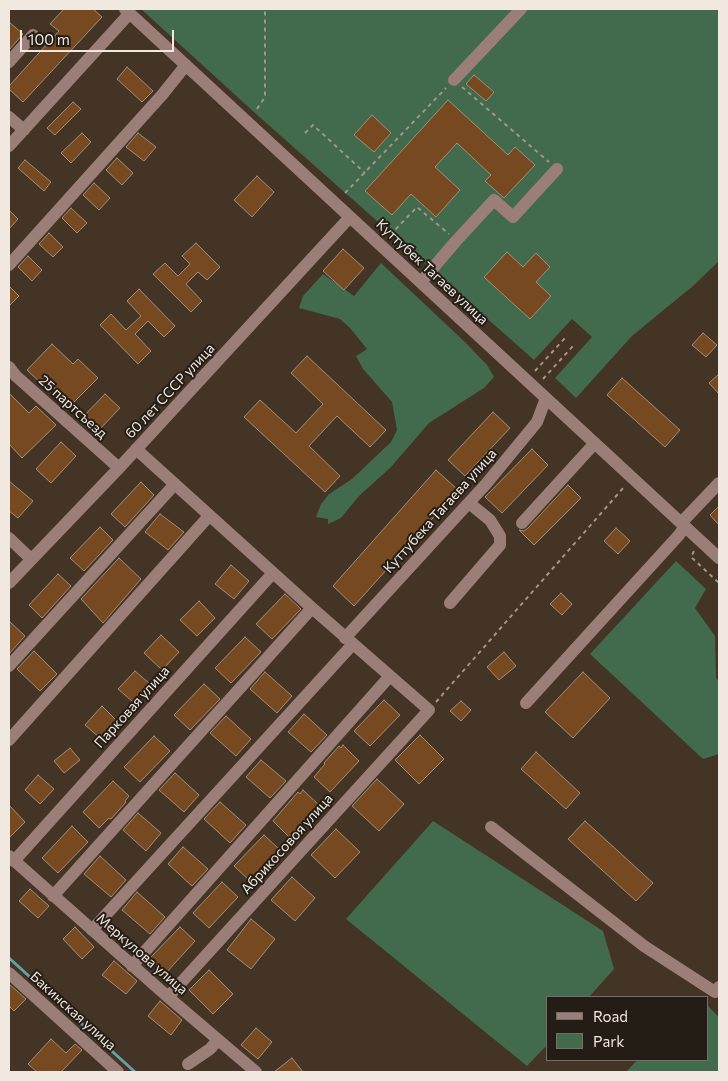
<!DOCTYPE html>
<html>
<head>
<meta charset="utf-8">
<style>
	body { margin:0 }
	#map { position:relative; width:728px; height:1081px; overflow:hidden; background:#433425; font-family:Commissioner,sans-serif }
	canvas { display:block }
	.frame { position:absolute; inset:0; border:10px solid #f1e8df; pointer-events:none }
	.legend { position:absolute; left:546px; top:996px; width:162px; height:65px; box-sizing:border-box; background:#241d16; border:1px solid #766e66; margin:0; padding:6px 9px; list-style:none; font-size:15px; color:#f1e8df }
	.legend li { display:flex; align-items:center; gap:10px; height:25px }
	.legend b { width:25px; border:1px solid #766e66 }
	.scale { position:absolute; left:20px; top:30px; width:154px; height:22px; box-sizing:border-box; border:2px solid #f1e8df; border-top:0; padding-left:6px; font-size:15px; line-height:18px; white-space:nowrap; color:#f1e8df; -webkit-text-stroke:4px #241d16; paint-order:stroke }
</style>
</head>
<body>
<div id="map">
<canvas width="728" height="1081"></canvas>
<div class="frame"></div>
<ul class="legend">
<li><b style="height:6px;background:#9b7e78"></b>Road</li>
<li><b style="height:14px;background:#426a4c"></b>Park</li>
</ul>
<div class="scale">100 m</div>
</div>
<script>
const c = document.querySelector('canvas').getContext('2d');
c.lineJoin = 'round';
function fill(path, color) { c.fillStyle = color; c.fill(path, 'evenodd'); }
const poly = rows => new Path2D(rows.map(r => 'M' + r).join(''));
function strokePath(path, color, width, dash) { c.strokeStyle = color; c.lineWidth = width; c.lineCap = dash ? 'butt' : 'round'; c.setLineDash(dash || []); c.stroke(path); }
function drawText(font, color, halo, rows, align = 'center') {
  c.font = font + ' Commissioner,sans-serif'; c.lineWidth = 4; c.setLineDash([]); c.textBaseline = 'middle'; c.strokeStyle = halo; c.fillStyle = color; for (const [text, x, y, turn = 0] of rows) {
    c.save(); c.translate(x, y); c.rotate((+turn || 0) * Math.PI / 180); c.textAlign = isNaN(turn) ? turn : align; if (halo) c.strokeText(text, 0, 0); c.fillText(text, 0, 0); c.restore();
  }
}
const green = poly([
	[141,9,719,9,719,261,693,286,632,336,576,398,555,378,592,337,572,319,534,360,255,113],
	[381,263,467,344,487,365,494,377,484,388,429,423,391,467,359,496,341,518,328,524,328,519,316,517,321,504,329,494,352,479,391,442,397,430,392,402,363,369,356,356,367,349,350,328,340,319,299,308,303,296,323,274,354,296],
	[676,561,706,589,695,608,715,636,716,678,719,681,719,754,703,759,590,654],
	[433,821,603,931,614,969,589,997,547,997,547,1045,527,1066,346,919],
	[707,1005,719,1017,719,1072,626,1072,637,1060,707,1060]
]);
const stream = poly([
	[9,958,135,1072]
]);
const building = poly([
	[64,9,93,9,102,17,23,102,9,89,9,86,59,31,50,24,64,9],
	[9,22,23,34,9,50,9,22],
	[127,67,153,91,142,102,117,79,127,67],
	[474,75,494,92,486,101,466,84,474,75],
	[448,100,508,155,515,147,535,165,504,198,485,181,491,175,457,143,435,167,460,190,436,217,411,194,392,215,365,191,448,100],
	[73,102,81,109,55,135,47,128,73,102],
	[372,115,391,133,374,152,354,135,372,115],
	[82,133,91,142,71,163,61,153,82,133],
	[138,133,156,147,144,161,126,147,138,133],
	[117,158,133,173,122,185,106,170,117,158],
	[25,160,51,182,44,191,18,168,25,160],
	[257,176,274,192,252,217,234,200,257,176],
	[94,183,110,198,99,210,83,195,94,183],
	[71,208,87,223,77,233,62,218,71,208],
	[9,210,18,219,9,229,9,210],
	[49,233,63,247,53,257,39,244,49,233],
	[196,243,220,267,207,280,198,272,186,284,202,301,191,312,153,274,165,263,178,276,190,264,182,256,196,243],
	[343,249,364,268,344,290,323,271,343,249],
	[507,252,523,267,536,253,550,267,536,282,551,296,530,319,484,277,507,252],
	[28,256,42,270,32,281,18,267,28,256],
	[9,286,19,296,9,306,9,286],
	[139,289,175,326,164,337,148,321,135,334,151,351,138,364,100,325,111,314,126,330,141,316,127,301,139,289],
	[703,333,717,345,706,357,692,345,703,333],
	[52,344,73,364,78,359,98,378,71,405,46,380,42,384,27,370,52,344],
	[307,356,386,430,370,447,337,416,309,446,340,476,325,492,244,417,260,400,296,433,323,404,291,373,307,356],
	[719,374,719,394,709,383,719,374],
	[622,378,680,430,665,447,607,395,622,378],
	[9,393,29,413,36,406,56,425,22,458,9,444,9,393],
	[105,394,120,408,95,434,80,420,105,394],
	[493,412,510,428,465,476,448,460,493,412],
	[61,442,76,456,51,483,36,469,61,442],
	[532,449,548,465,502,513,485,497,532,449],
	[436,470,458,490,354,606,333,586,436,470],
	[9,481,33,501,18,518,9,511,9,481],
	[141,482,154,495,125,527,111,514,141,482],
	[568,485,581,498,534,545,519,530,524,531,528,528,568,485],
	[719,506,719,525,710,515,719,506],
	[160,514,184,532,168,550,145,532,160,514],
	[100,527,113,540,84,571,70,558,100,527],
	[616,528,630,541,618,554,604,541,616,528],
	[119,558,141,579,103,623,81,599,119,558],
	[231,565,249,581,234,599,215,584,231,565],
	[58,574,71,586,42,618,29,605,58,574],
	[561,593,572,604,562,615,550,604,561,593],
	[285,594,301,609,272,639,256,624,285,594],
	[199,601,215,618,197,636,180,620,199,601],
	[9,621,25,636,9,654,9,621],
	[161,635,179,652,162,670,144,653,161,635],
	[245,637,261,652,231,683,215,668,245,637],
	[34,651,57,674,40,691,17,669,34,651],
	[504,652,516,666,499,680,487,667,504,652],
	[135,671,149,683,133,702,118,689,135,671],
	[265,672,292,696,277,713,250,689,265,672],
	[583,672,610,698,573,738,545,712,583,672],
	[204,684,220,699,190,730,174,715,204,684],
	[384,700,400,715,370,746,354,731,384,700],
	[461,701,471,710,461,721,450,711,461,701],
	[102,706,116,720,100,738,85,725,102,706],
	[304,714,327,735,311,752,288,732,304,714],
	[226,716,251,739,236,756,210,733,226,716],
	[420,735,444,759,419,784,395,760,420,735],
	[154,736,170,751,140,782,124,767,154,736],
	[343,745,359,761,330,792,314,777,325,764,324,763,339,746,341,748,343,745],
	[70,748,80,760,64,773,54,761,70,748],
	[536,752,580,793,566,809,521,769,536,752],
	[261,760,286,781,270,798,246,777,261,760],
	[175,773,199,795,184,812,159,790,175,773],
	[38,775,54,789,40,804,25,790,38,775],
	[377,779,404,804,379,831,352,806,377,779],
	[113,781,129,796,125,801,126,802,111,819,109,818,99,828,83,812,113,781],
	[303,790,319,805,289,837,273,821,298,792,300,794,303,790],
	[220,802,246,825,230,843,204,819,220,802],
	[9,805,25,822,9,838,9,805],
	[138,813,161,833,146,851,123,830,138,813],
	[585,821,653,883,636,901,568,839,585,821],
	[72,826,88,842,58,873,42,858,72,826],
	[336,829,360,852,335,878,311,855,336,829],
	[264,835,280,850,250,881,234,866,264,835],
	[183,847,208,869,192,886,168,864,183,847],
	[100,856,126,880,111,897,84,874,100,856],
	[292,877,315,898,295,921,271,900,292,877],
	[222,882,238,897,209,928,193,913,222,882],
	[30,889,49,906,38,918,19,901,30,889],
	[137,892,165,917,150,934,122,910,137,892],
	[251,919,275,939,251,969,227,950,251,919],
	[75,927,94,947,82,959,63,939,75,927],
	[180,927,195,941,166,973,150,958,180,927],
	[114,961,137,981,126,994,102,975,114,961],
	[209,970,233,994,213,1014,189,990,209,970],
	[9,984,26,999,14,1011,9,1006,9,984],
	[160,1001,182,1020,171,1035,148,1016,160,1001],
	[256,1028,272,1042,258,1059,241,1045,256,1028],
	[51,1039,66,1053,75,1044,82,1050,61,1072,37,1072,28,1064,51,1039],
	[292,1058,303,1072,274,1072,292,1058]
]);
const path = poly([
	[462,87,549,162],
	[257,109,265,97,265,9],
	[305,133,313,125,365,173],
	[345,193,446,88],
	[390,235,417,207,449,234],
	[535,371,565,338],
	[543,379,573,346],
	[694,551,691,557,719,583],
	[436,702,624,487]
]);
const minor = poly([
	[125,9,719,558],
	[9,62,33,35],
	[454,80,521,9],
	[9,117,24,130],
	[9,146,130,13],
	[9,265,162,95,186,65],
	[421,282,456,241,494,200,513,217,557,169],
	[9,367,16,376,119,468],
	[136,449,312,608,429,710,168,997],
	[522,523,595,443],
	[681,523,719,483],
	[9,538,31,559],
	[9,583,119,468,350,217],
	[450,603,500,545,500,536,490,520,469,503],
	[345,638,486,484,537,422,546,398],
	[9,666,175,484],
	[526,703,679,535,685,526],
	[9,740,209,516],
	[491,827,644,946,715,992,719,987],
	[9,856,168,997,256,1072],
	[14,861,273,573],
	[53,896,312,608],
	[92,930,353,644],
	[132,966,390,676],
	[9,973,118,1072],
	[188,1064,210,1049,218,1040]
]);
const streetNames = [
	["Куттубек Тагаев улица",432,272,43],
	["60 лет СССР улица",170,391,-47],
	["25 партсъезд",73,407,42],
	["Куттубека Тагаева улица",440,511,-48],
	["Парковая улица",132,707,-48],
	["Абрикосовоя улица",287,844,-48],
	["Меркулова улица",142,954,41],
	["Бакинская улица",73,1011,42]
];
fill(green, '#426a4c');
strokePath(stream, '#65a0a5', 3);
fill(building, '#764920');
strokePath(building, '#a18e7e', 1);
strokePath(path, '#a09589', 2, [4, 4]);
strokePath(minor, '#9b7e78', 12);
drawText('14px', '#f1e8df', '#241d16', streetNames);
</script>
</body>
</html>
